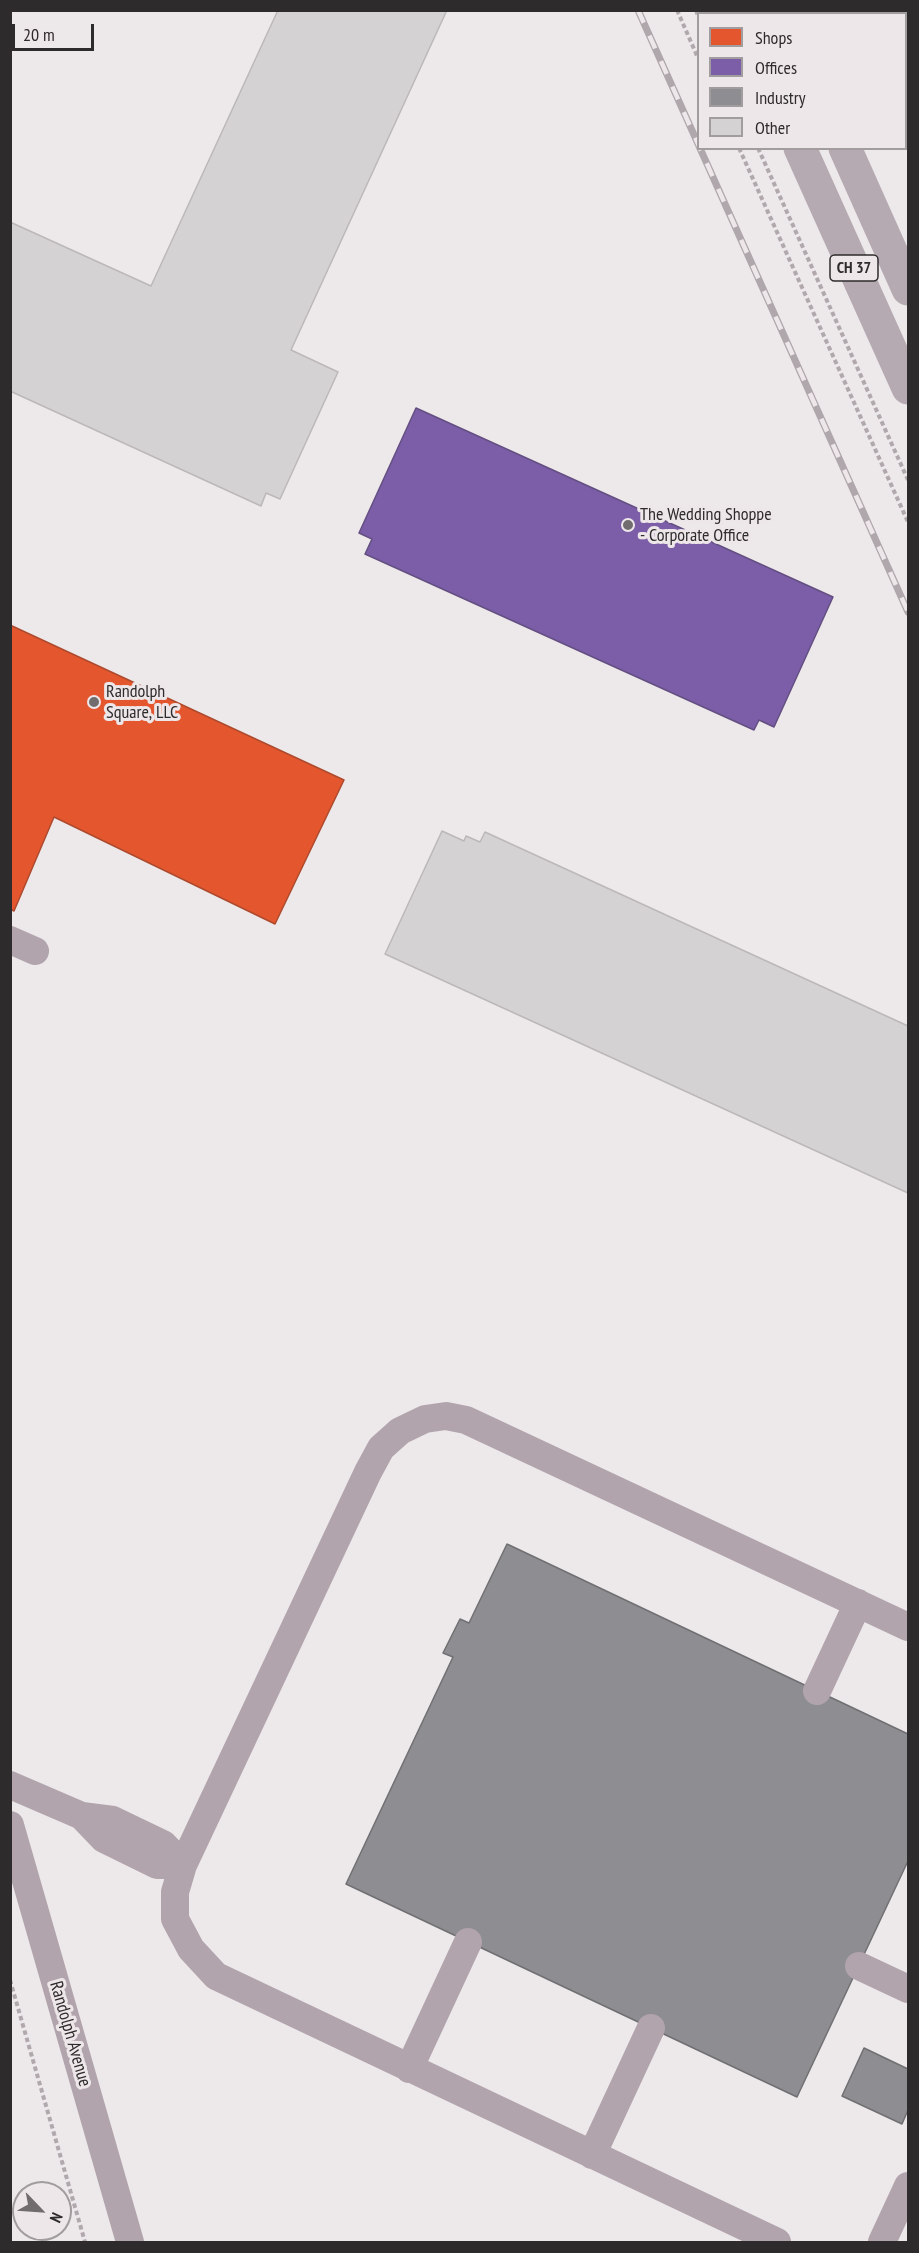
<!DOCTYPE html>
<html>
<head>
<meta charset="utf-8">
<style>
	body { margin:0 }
	#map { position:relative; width:919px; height:2253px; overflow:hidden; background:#ede8ea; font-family:"PT Sans Narrow",sans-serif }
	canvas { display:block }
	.frame { position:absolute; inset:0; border:12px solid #2e2b2c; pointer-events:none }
	.legend { position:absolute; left:697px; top:12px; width:210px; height:138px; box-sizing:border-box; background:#eee7e9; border:2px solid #a19c9d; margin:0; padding:8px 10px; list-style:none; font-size:18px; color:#2e2b2c }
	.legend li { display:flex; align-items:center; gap:12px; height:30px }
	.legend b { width:30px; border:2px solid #a19c9d }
	.north { position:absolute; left:12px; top:2181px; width:60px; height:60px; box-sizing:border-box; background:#eee7e9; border:2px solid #a19c9d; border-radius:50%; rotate:115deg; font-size:16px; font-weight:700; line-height:24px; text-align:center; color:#2e2b2c }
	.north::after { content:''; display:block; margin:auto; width:21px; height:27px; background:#716d6e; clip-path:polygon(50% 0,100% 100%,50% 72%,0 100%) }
	.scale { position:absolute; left:12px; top:24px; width:82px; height:27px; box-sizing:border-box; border:3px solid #2e2b2c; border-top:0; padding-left:8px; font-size:18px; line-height:21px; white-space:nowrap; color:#2e2b2c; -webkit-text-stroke:4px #eee7e9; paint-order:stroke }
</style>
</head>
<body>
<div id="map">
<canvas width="919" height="2253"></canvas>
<div class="frame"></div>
<ul class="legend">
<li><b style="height:16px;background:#e4572e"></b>Shops</li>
<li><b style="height:16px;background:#7b5ea7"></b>Offices</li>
<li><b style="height:16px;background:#8d8d92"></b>Industry</li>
<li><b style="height:16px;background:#d5d2d3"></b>Other</li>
</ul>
<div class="north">N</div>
<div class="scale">20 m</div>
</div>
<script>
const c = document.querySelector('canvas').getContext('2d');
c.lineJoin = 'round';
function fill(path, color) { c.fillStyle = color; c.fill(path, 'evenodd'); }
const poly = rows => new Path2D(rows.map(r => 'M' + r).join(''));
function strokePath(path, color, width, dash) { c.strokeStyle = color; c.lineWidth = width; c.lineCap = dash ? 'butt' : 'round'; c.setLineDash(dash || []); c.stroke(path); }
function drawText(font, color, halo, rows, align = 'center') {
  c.font = font + ' "PT Sans Narrow",sans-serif'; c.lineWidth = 6; c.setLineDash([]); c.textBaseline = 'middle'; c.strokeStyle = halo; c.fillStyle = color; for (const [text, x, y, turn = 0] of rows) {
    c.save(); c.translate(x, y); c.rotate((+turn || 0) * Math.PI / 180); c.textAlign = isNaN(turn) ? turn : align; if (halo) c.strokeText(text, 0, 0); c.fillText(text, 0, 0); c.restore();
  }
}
const shops = poly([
	[10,625,344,780,275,924,54,817,14,911,10,909,10,625]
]);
const offices = poly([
	[416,408,833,597,774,727,759,720,754,730,365,554,372,539,359,533,416,408]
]);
const industry = poly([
	[507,1544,908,1734,908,1861,797,2097,346,1884,453,1657,443,1653,460,1619,469,1623,507,1544],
	[864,2048,908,2069,908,2110,902,2124,842,2096,864,2048]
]);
const building = poly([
	[278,10,447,10,291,350,338,372,280,499,266,493,261,506,10,391,10,222,151,286,278,10],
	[442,831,464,841,466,836,480,842,485,832,908,1026,908,1193,385,954,442,831]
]);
const path = poly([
	[677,10,698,58],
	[696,10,698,16],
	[739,148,908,522],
	[758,148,908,480],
	[10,1980,85,2242]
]);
const minor = poly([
	[10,940,35,951],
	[817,1691,858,1603],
	[10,1785,82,1816,113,1820,163,1844,183,1865],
	[82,1816,104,1839,157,1865,183,1865],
	[10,1825,130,2242],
	[859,1966,908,1989],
	[409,2069,468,1942],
	[592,2155,651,2028],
	[777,2242,216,1976,191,1949,175,1919,175,1892,183,1865,368,1472,381,1448,400,1431,425,1419,446,1416,466,1420,908,1627],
	[882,2242,908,2186]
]);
const highway = poly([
	[737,10,739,14],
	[782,10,784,14],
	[800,148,908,388],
	[845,148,908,289]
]);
const rail = poly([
	[638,10,908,612]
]);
const markers = [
	[628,525,6,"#716d6e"],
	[94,702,6,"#716d6e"]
];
const shields = [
	[854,268,48]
];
const shieldNames = [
	["CH 37",854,268]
];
const poiNames = [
	["The Wedding Shoppe",640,515],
	["- Corporate Office",640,536],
	["Randolph",106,692],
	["Square, LLC",106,713]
];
const streetNames = [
	["Randolph Avenue",70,2034,74]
];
fill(shops, '#e4572e');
strokePath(shops, '#ad4a2d', 1.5);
fill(offices, '#7b5ea7');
strokePath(offices, '#644f82', 1.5);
fill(industry, '#8d8d92');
strokePath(industry, '#707073', 1.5);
fill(building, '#d5d2d3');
strokePath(building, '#bcb8b8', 1.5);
strokePath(path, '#b1a8ad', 4, [4.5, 3]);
strokePath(minor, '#b1a4ac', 28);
strokePath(highway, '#b6aab2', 33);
strokePath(rail, '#b0a7ac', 7);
strokePath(rail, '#eee7e9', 4.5, [14]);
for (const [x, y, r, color] of markers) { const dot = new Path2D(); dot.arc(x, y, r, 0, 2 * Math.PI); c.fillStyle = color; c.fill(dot); strokePath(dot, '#eee7e9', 2); }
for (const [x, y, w] of shields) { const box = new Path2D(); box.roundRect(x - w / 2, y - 13, w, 26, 4.5); c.fillStyle = '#eee7e9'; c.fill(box); strokePath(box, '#2e2b2c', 1.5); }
drawText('bold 16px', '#2e2b2c', null, shieldNames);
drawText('18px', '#2e2b2c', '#eee7e9', poiNames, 'left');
drawText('18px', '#2e2b2c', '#eee7e9', streetNames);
</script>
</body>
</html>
